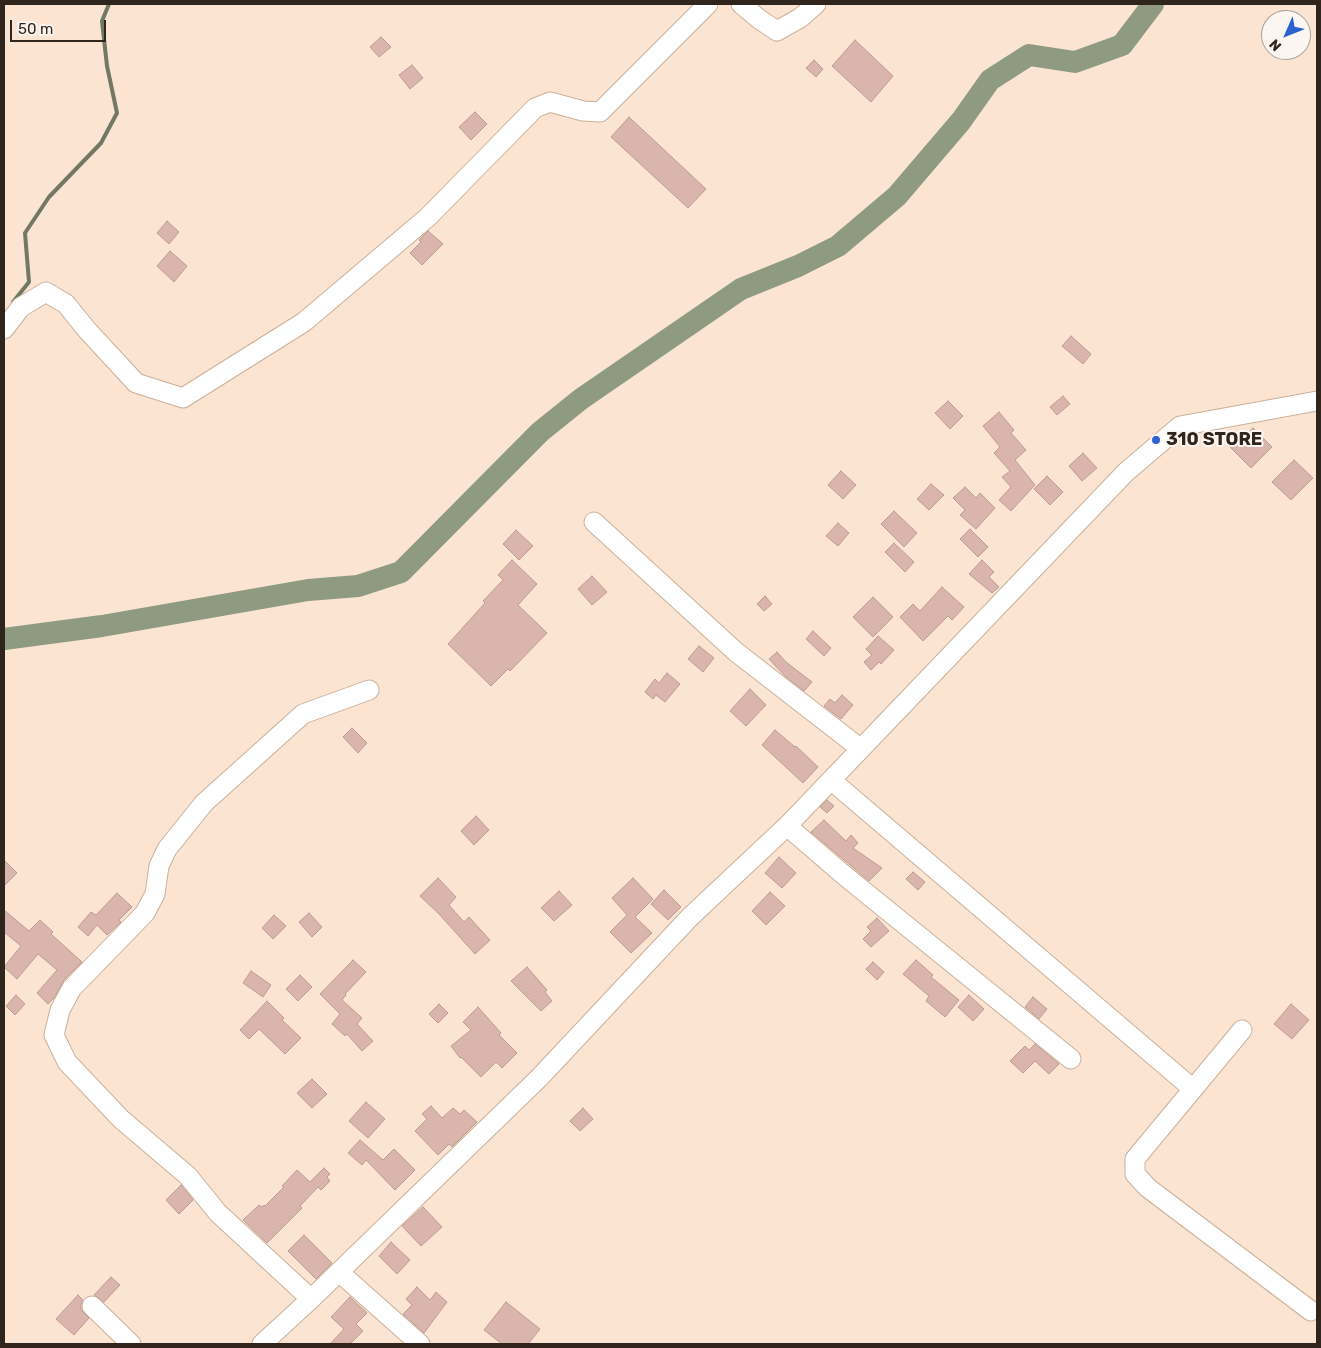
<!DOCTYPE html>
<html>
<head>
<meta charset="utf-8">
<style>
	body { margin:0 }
	#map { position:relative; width:1321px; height:1348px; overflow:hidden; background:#fbe5d2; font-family:Rubik,sans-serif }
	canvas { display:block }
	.frame { position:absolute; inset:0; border:5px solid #30251c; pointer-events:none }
	.north { position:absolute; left:1261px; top:10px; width:50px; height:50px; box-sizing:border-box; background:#fbf6f1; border:1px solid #aaa29c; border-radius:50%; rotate:226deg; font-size:14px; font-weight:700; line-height:20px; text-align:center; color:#30251c }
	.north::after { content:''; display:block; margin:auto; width:18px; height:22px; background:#2c62d0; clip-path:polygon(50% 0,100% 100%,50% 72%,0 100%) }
	.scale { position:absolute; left:10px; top:20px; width:96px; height:22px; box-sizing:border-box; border:2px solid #30251c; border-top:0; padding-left:6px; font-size:15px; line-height:18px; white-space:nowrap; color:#30251c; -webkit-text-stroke:4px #fbf6f1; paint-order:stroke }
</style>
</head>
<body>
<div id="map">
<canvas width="1321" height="1348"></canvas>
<div class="frame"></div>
<div class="north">N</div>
<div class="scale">50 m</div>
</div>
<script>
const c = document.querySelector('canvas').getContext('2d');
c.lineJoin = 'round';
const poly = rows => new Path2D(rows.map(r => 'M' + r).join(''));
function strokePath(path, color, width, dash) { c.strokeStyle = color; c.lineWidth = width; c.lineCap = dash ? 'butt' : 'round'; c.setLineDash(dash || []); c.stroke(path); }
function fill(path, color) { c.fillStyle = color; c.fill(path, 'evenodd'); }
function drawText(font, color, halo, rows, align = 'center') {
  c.font = font + ' Rubik,sans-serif'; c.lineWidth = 4; c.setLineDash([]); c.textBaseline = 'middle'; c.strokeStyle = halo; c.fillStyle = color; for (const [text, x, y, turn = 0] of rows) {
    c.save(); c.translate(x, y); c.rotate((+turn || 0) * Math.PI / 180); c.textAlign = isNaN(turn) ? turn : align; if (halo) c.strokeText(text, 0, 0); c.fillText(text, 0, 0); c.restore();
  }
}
const stream = poly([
	[13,302,29,282,25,233,49,197,101,143,117,113,107,66,102,21,109,4]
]);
const river = poly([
	[4,639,102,626,308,590,358,586,401,572,540,432,581,399,741,289,798,266,838,246,897,196,961,121,990,80,1029,55,1075,62,1122,45,1153,4]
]);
const building = poly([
	[381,37,391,47,379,57,370,47,381,37],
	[855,40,893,76,871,102,832,66,855,40],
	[814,60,823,69,816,77,806,68,814,60],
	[412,65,423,78,410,89,399,75,412,65],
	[475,112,487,124,471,140,459,127,475,112],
	[629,117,706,189,688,208,611,137,629,117],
	[167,221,179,232,169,244,157,233,167,221],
	[428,231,443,244,422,265,410,253,421,242,419,240,428,231],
	[170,251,187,266,174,282,157,266,170,251],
	[1071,336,1091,354,1083,364,1062,346,1071,336],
	[1063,396,1070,404,1057,415,1050,407,1063,396],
	[948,401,963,416,950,429,935,413,948,401],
	[999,412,1014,430,1011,433,1026,450,1015,460,1035,485,1011,511,999,500,1011,487,1002,477,1010,471,994,453,1000,447,983,426,999,412],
	[1253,428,1272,447,1251,468,1229,446,1241,434,1243,438,1253,428],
	[1083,453,1097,468,1082,481,1069,466,1083,453],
	[1294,460,1313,478,1291,500,1272,482,1294,460],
	[841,471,856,485,843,499,828,485,841,471],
	[1047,476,1063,492,1050,505,1034,489,1047,476],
	[931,484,944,495,929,510,917,499,931,484],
	[965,487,976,498,980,493,995,508,976,529,960,515,965,510,953,498,965,487],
	[894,511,917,533,904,547,881,524,894,511],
	[838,523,849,533,838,546,826,536,838,523],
	[970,529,988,547,978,557,960,539,970,529],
	[516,530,533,546,519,560,503,544,516,530],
	[894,543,914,562,905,572,885,552,894,543],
	[512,560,537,584,518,605,547,633,510,671,508,669,491,686,448,644,485,603,483,601,503,580,498,575,512,560],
	[982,560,994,572,989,577,999,587,992,593,969,574,982,560],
	[592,576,607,592,592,605,578,589,592,576],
	[942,587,964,607,952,620,948,616,923,641,900,617,913,604,920,611,942,587],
	[765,596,772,604,764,611,757,604,765,596],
	[873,597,893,617,873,637,853,617,873,597],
	[813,631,831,648,824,656,806,639,813,631],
	[878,636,894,650,881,664,879,662,871,670,864,662,872,655,866,649,878,636],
	[699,646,714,658,703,672,688,659,699,646],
	[777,652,786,662,812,682,804,691,786,677,769,659,777,652],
	[667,673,680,684,665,702,656,695,653,699,645,692,655,679,659,683,667,673],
	[750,689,766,705,746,726,730,711,750,689],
	[842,695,853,705,841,719,824,706,830,699,835,703,842,695],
	[352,728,367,743,358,753,343,737,352,728],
	[775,730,795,747,796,746,818,767,803,783,762,745,775,730],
	[827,800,834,806,827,813,820,807,827,800],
	[476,816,489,830,474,845,461,831,476,816],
	[824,820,846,841,851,835,858,843,853,848,882,868,869,881,811,832,824,820],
	[779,857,796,873,782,888,765,873,779,857],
	[4,860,17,873,4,886,4,860],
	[913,872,925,882,918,890,906,879,913,872],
	[438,878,456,897,449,905,464,922,469,917,490,940,475,954,439,914,420,896,438,878],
	[633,878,653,899,635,917,652,933,631,953,610,932,627,915,612,898,633,878],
	[664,890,681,907,668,920,651,904,664,890],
	[559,891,572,905,554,921,541,908,559,891],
	[770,892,785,906,766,925,752,911,770,892],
	[117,893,132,907,119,920,121,922,107,935,97,925,88,936,78,927,91,912,96,915,117,893],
	[4,910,29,931,40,920,53,932,51,934,82,962,64,980,54,998,48,1004,37,993,57,970,38,954,17,979,4,967,21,946,4,932,4,910],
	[309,913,322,927,312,937,299,922,309,913],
	[274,915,286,926,273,939,262,928,274,915],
	[877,918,889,931,871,947,863,939,871,931,867,927,877,918],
	[353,960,366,972,345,994,346,995,342,1000,362,1018,357,1024,373,1041,362,1051,347,1034,345,1036,332,1024,340,1014,320,994,353,960],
	[916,960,933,975,931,977,959,1000,945,1017,926,1001,929,996,903,974,916,960],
	[873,962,884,972,877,980,866,969,873,962],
	[527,967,547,990,545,992,552,1001,541,1011,511,981,527,967],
	[251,971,271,985,263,997,243,983,251,971],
	[300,975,312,987,298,1001,286,989,300,975],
	[16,995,25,1004,15,1015,6,1006,16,995],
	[969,995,984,1009,973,1021,958,1007,969,995],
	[1033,997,1047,1009,1039,1019,1025,1007,1033,997],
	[267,1001,284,1018,282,1020,301,1038,285,1054,259,1029,249,1039,240,1030,267,1001],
	[439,1004,448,1013,438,1023,429,1014,439,1004],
	[1291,1004,1309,1020,1292,1039,1274,1024,1291,1004],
	[478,1007,501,1033,499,1035,517,1053,502,1068,496,1062,481,1077,461,1057,460,1058,451,1046,471,1030,463,1022,478,1007],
	[1035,1044,1059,1064,1049,1074,1035,1061,1023,1073,1010,1061,1025,1046,1029,1050,1035,1044],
	[312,1079,327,1094,312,1108,297,1093,312,1079],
	[366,1102,385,1119,368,1138,349,1121,366,1102],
	[431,1106,442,1118,453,1108,460,1114,464,1110,477,1122,452,1147,449,1144,438,1155,415,1131,427,1119,422,1114,431,1106],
	[583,1108,593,1119,580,1131,570,1121,583,1108],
	[360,1140,383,1160,394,1149,415,1170,395,1190,366,1160,362,1165,348,1153,360,1140],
	[324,1168,330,1174,327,1177,330,1181,321,1190,318,1187,300,1206,302,1208,267,1243,243,1220,259,1205,262,1207,264,1205,265,1206,284,1187,282,1186,297,1170,310,1182,324,1168],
	[181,1185,193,1200,179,1214,166,1200,181,1185],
	[423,1207,442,1227,421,1246,402,1226,423,1207],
	[304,1235,332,1263,316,1279,288,1251,304,1235],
	[391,1242,410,1260,397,1274,379,1256,391,1242],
	[111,1277,120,1285,104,1302,94,1295,111,1277],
	[417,1287,430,1300,436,1292,447,1302,424,1333,403,1314,412,1305,406,1299,417,1287],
	[78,1295,83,1300,81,1304,81,1310,89,1318,74,1335,56,1319,78,1295],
	[350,1297,367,1313,356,1324,363,1331,350,1344,330,1344,344,1329,331,1317,350,1297],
	[506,1302,540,1329,528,1344,502,1344,484,1330,506,1302]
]);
const minor = poly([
	[741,4,759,19,777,31,800,18,816,4],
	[4,329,21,307,46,292,66,304,87,330,136,383,183,398,304,322,428,217,535,108,550,102,583,111,600,112,708,4],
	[594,522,736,652,861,749],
	[831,780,1193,1089],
	[787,826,845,876,1071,1059],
	[1242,1030,1135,1159,1135,1174,1148,1188,1311,1311],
	[339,1272,420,1344],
	[311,1299,218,1213,188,1176,121,1119,67,1062,54,1035,60,1010,72,988,145,913,155,894,159,866,167,849,204,803,303,714,369,690],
	[92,1306,131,1344],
	[262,1344,311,1299,539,1078,690,917,787,826,1126,472,1180,426,1317,401]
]);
const markers = [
	[1156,440,5,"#2c62d0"]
];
const poiNames = [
	["310 STORE",1166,440]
];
strokePath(stream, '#727863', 4);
strokePath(river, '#8e9b81', 22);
fill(building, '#dab5ae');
strokePath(building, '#be9a93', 1);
strokePath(minor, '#cbb099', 21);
strokePath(minor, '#fff', 19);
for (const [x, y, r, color] of markers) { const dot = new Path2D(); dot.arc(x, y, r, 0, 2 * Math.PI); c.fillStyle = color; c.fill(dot); strokePath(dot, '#fbf6f1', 2); }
drawText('bold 18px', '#30251c', '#fbf6f1', poiNames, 'left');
</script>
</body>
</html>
